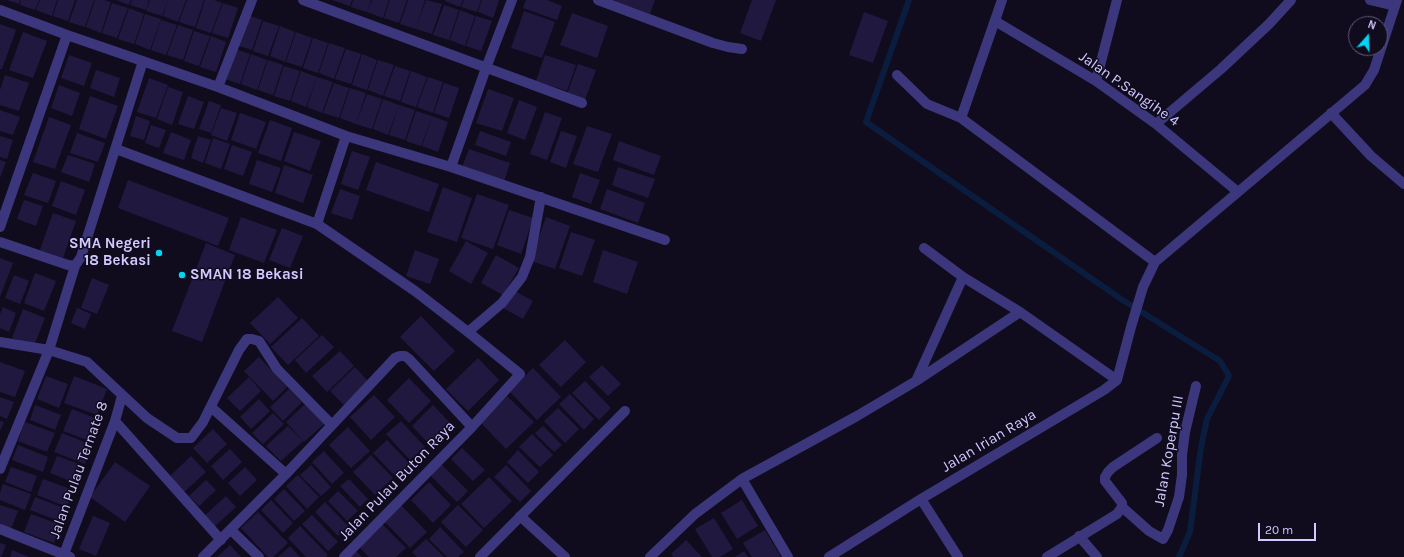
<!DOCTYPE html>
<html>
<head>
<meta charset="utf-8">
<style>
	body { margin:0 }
	#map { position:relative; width:1404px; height:557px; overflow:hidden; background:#100c1e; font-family:Karla,sans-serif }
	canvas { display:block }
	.north { position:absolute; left:1348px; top:16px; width:40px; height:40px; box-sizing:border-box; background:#100c1e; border:1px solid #5d5878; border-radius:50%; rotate:20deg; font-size:11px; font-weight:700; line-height:16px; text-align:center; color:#d1c9ff }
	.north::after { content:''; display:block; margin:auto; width:14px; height:18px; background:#01d5f3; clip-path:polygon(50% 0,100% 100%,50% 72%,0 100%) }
	.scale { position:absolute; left:1258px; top:523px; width:58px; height:18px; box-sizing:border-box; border:2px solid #d1c9ff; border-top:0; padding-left:5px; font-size:12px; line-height:14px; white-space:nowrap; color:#d1c9ff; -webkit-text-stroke:3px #100c1e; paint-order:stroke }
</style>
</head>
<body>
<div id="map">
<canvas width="1404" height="557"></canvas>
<div class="north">N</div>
<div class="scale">20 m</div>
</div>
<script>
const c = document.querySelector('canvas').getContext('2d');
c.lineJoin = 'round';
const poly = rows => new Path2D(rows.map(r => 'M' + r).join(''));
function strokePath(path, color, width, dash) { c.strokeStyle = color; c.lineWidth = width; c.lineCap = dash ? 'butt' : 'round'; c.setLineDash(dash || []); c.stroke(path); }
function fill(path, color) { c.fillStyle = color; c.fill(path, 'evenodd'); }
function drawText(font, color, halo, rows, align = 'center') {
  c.font = font + ' Karla,sans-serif'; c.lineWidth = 3; c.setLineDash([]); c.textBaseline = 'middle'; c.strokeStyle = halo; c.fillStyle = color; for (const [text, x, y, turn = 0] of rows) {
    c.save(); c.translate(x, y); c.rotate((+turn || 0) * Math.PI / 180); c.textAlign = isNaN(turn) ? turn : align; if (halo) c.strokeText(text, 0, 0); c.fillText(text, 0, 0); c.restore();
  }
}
const stream = poly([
	[909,0,866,122,1121,299,1220,361,1229,376,1207,419,1201,447,1190,532,1179,557]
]);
const building = poly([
	[7,0,20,0,19,4],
	[21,0,39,0,35,10,20,5],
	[40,0,57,0,52,16,36,10],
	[58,0,75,0,68,21,53,16],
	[77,0,94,0,85,27,69,22],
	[95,0,104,0,111,2,101,33,86,27],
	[116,0,131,0,129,5],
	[132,0,149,0,146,10,130,5],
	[150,0,168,0,162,16,146,11],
	[168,0,186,0,178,22,163,16],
	[187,0,204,0,195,27,179,22],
	[205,0,214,0,222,3,211,33,196,28],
	[332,0,352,0,350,6],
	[353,0,371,0,367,12,351,7],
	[372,0,389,0,383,18,367,12],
	[390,0,407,0,399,23,384,18],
	[408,0,425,0,416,29,400,24],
	[426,0,442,4,432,34,416,29],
	[445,0,463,0,460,7,445,1],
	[464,0,481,0,477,12,461,7],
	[482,0,499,0,493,18,478,12],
	[526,0,547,0,562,6,557,20,523,8],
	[615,0,655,0,650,14,614,1],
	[752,0,776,0,761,41,740,33],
	[112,3,128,8,117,38,102,33],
	[223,3,238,8,228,38,212,33],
	[444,5,459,10,449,40,433,35],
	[129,8,144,14,134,44,118,39],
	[460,10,475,16,465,46,450,40],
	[524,11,555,22,542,58,511,48],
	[864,12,888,21,873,63,849,55],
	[572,13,608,26,597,58,560,45],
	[145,14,161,19,150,50,135,44],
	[247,15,262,20,252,50,236,45],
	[476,16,492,21,481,51,466,46],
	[161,20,177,25,166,55,151,50],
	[263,21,279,26,268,56,253,51],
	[0,24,16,30,2,69,0,69],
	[178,25,193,30,183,60,167,55],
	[280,26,295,32,285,62,270,56],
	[194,31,210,36,199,66,184,61],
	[23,32,47,41,33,78,9,70],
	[296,32,312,38,302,67,286,62],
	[211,36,226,42,216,72,200,67],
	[313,38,328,43,318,73,303,68],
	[329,43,345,48,334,79,319,73],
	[235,49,250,54,240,84,225,79],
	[346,49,361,54,351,84,335,79],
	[251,54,267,60,257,90,241,84],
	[362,54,377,60,367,90,352,85],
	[69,55,92,63,84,86,61,78],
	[545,55,576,65,567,91,536,81],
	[268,60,283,65,273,95,258,90],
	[378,60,394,65,383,96,368,90],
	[578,64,596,70,585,100,567,94],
	[284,66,300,71,290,101,274,96],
	[395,66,410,71,400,101,384,96],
	[96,70,120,78,114,97,90,88],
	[301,71,317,77,306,107,291,101],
	[411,71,427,77,416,107,401,102],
	[5,75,29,83,19,111,0,105,0,90],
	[317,77,333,82,322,113,307,107],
	[428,77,443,82,433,113,417,107],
	[149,78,168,85,156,118,137,112],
	[334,83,349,88,339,118,323,113],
	[444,83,459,88,449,118,434,113],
	[59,85,80,93,72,116,51,108],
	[168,87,183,92,172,125,157,119],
	[350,88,366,93,356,124,340,118],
	[488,89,514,98,502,131,476,123],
	[367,94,382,99,372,129,356,124],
	[90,96,118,106,106,139,79,129],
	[188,96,204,102,194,129,178,124],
	[383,99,399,105,388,135,373,129],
	[519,100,537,107,525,140,507,133],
	[209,101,221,105,211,133,199,129],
	[399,105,415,110,405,140,389,135],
	[221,108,237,113,227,141,211,135],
	[0,110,20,117,13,135,0,131],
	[416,111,432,116,421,146,406,141],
	[545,112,562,118,547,160,530,154],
	[240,113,266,122,256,149,231,140],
	[136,116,150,121,144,140,130,136],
	[432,116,448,122,438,152,422,146],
	[49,117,71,125,55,169,33,162],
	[270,120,292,128,281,161,258,153],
	[151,125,166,130,159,148,145,143],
	[587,126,612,134,598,172,573,164],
	[480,131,511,142,506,156,475,145],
	[561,131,577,136,566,168,550,162],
	[171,132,191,140,184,160,163,153],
	[294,132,321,141,310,171,284,161],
	[77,133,105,143,98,162,70,153],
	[0,136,13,140,7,159,0,157],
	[198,136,211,140,203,163,191,158],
	[213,138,230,144,221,169,205,163],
	[619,141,661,156,654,175,613,160],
	[232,145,252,152,243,176,224,169],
	[469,149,510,163,504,181,462,167],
	[352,151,370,157,358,190,341,184],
	[68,155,95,164,89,182,61,172],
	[0,160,6,162,0,178],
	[257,160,281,168,272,192,249,184],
	[376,162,439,184,429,212,366,190],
	[284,165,313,175,303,203,275,193],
	[618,167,655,179,648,198,612,185],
	[33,173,56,181,48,203,24,195],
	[580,173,600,180,591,204,572,197],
	[128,180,229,218,218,246,118,208],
	[61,181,85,190,76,215,52,206],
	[443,187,472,198,457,242,427,232],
	[340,189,360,196,352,220,331,213],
	[607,189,645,203,638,223,600,209],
	[477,194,509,205,493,249,461,238],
	[24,200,43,206,36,226,17,219],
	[509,210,533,218,521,254,497,245],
	[53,213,76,221,63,258,40,250],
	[241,217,277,230,264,263,229,250],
	[546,217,570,226,555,269,531,261],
	[282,228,303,236,290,268,269,260],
	[571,232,595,240,582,276,559,268],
	[466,241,488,253,471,284,449,271],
	[206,243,235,255,202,342,172,331],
	[415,250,439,259,430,284,406,276],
	[603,250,638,262,627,294,593,282],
	[496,255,519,268,503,295,481,283],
	[0,258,13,263,0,297],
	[35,273,56,281,44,311,24,303],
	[14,275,29,281,20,304,5,298],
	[92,278,109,285,97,314,81,308],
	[513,290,533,301,523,319,503,308],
	[278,297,298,318,270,344,250,323],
	[3,307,16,313,9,332,0,328,0,314],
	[77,308,91,314,85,329,71,323],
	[23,309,45,318,34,346,12,338],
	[421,316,455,351,434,371,400,337],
	[302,318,319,336,288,365,271,347],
	[322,335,334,347,306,373,295,360],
	[565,340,586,362,561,387,539,365],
	[340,351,354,366,327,392,312,376],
	[259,357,287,387,273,401,244,371],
	[478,358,499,380,468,411,446,389],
	[0,362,25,371,15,397,0,392],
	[602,365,621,384,608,396,589,377],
	[355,367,369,382,344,405,330,391],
	[533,368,561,397,537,420,509,391],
	[46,376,68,384,59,408,37,399],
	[74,376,107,389,97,415,64,403],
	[249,377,261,391,240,411,227,398],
	[409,378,431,401,409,423,387,400],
	[585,381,611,408,599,420,572,393],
	[289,389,302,402,283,421,270,407],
	[570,394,594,419,584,430,559,404],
	[374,395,395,417,371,440,350,417],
	[507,396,534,422,506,449,480,422],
	[0,397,14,402,7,419,0,416],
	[259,399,270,411,251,429,240,417],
	[307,402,326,422,304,442,286,422],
	[35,405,61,415,55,430,30,420],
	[433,405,454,427,433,448,412,426],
	[558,408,579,429,565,443,544,421],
	[72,409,95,418,87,440,63,431],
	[273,413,284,424,263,444,252,433],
	[0,421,4,422,0,431],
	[401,421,425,447,410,460,386,434],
	[25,422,55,433,47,452,18,441],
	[288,426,303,441,281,461,266,446],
	[543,426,562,445,554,452,535,433],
	[348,427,370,451,351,468,329,445],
	[213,429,227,444,207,463,193,448],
	[62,433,92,445,85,464,54,452],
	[532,434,553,455,540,467,519,447],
	[387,440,411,465,397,478,373,453],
	[18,445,48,457,43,472,12,460],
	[462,448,485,470,473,481,451,459],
	[230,449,242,462,223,480,211,466],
	[518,450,539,472,528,483,507,462],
	[324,451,344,473,332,484,312,462],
	[371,455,393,478,375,495,353,472],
	[57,456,82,465,75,483,50,473],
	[191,456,206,472,183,493,169,477],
	[115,462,150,486,125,522,90,497],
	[441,464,468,491,457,502,430,475],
	[311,465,331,487,321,496,300,475],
	[506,465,531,491,520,502,494,477],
	[11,467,37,476,31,492,5,482],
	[245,467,257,480,240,496,228,483],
	[298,475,319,497,307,509,286,486],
	[489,477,512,501,484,528,461,504],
	[43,479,73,490,67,507,37,495],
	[349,479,368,499,360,507,340,486],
	[206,480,216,490,199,506,189,496],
	[429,482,451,505,433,523,411,500],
	[3,484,31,494,25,510,0,500,0,493],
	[284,489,305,511,294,521,274,499],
	[338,491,358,511,347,521,328,501],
	[226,496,236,507,213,528,203,517],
	[35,497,64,508,59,521,30,510],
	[271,500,293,523,283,533,261,510],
	[742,500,758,526,737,539,721,513],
	[325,502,348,526,338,536,315,512],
	[400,504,427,532,410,548,384,521],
	[0,505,18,511,11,529,0,524],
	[458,505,483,530,466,547,441,522],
	[258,512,288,543,273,557,268,557,241,528],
	[31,514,61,525,54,543,24,532],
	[312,515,338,542,328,551,302,524],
	[93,516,110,523,96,556,79,549],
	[714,518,733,549,720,557,712,557,695,529],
	[382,524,406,548,396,557,369,557,359,547],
	[300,526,328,555,326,557,306,557,288,538],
	[440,527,464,552,458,557,447,557,429,539],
	[765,530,781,557,752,557,743,543],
	[426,539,444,557,417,557,412,552],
	[686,540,702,557,673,557,671,554],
	[0,543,6,545,1,557,0,557],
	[230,545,241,557,217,557],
	[290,546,300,557,278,557],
	[12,550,29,557,10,557],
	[355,550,362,557,347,557],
	[744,551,748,557,735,557]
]);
const minor = poly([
	[303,0,582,103],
	[598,0,713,43,728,47,742,49],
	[1370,0,1395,6],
	[0,10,67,35,218,87,346,136,451,167,665,240],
	[995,21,1096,81,1156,124,1238,192],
	[897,75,927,104,961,118,1155,262],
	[1096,81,1117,0],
	[218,87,252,0],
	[1331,113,1371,156,1404,184],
	[961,118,1002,0],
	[1156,124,1221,69,1269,24,1291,0],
	[116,149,317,224,415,291,468,332,520,374,472,427,344,557],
	[451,167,486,68,512,0],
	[317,224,346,136],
	[0,227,67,35],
	[0,242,68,265,75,266,81,257,143,61],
	[924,248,963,277,1020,312,1117,380],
	[468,332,502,303,522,277,530,257,541,197],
	[0,342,49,350,87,362,147,418,177,438,191,438,203,422,239,350,247,339,252,339,259,341,277,369,332,425],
	[916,381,963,277],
	[211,407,286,474],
	[115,421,221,540],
	[0,469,49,350,75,266],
	[742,479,788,557],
	[921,499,958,557],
	[1122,507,1149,531,1163,539,1168,530,1179,497,1182,475,1182,455,1185,432,1196,386],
	[1122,507,1122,503,1105,481,1105,477,1108,472,1113,467,1157,438],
	[520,516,565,557],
	[0,529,70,557],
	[231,530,259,557],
	[1079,536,1097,557],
	[64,554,115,421,122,396],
	[203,557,286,474,395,358,400,356,405,356,409,359,472,427],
	[480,557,625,411],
	[650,557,695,514,742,479,857,416,916,381,1020,312],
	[829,557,921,499,1104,390,1117,380,1131,327,1143,287,1155,262,1365,85,1374,70,1397,0],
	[1047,557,1117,514,1122,507]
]);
const markers = [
	[159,253,4,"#01d5f3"],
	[182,275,4,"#01d5f3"]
];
const streetNames = [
	["Jalan P.Sangihe 4",1129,89,35],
	["Jalan Irian Raya",989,441,-31],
	["Jalan Koperpu III",1169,451,-80],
	["Jalan Pulau Ternate 8",79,470,-70],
	["Jalan Pulau Buton Raya",397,481,-46]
];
const poiNames = [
	["SMA Negeri",151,244],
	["18 Bekasi",151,261],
	["SMAN 18 Bekasi",190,275,"left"]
];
strokePath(stream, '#0b1d3e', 6);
fill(building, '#21183f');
strokePath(minor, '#3c377d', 10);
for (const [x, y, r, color] of markers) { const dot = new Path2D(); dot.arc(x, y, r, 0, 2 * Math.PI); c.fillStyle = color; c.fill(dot); strokePath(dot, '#100c1e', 1.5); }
drawText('15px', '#d1c9ff', '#100c1e', streetNames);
drawText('bold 15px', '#d1c9ff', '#100c1e', poiNames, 'right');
</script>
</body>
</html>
